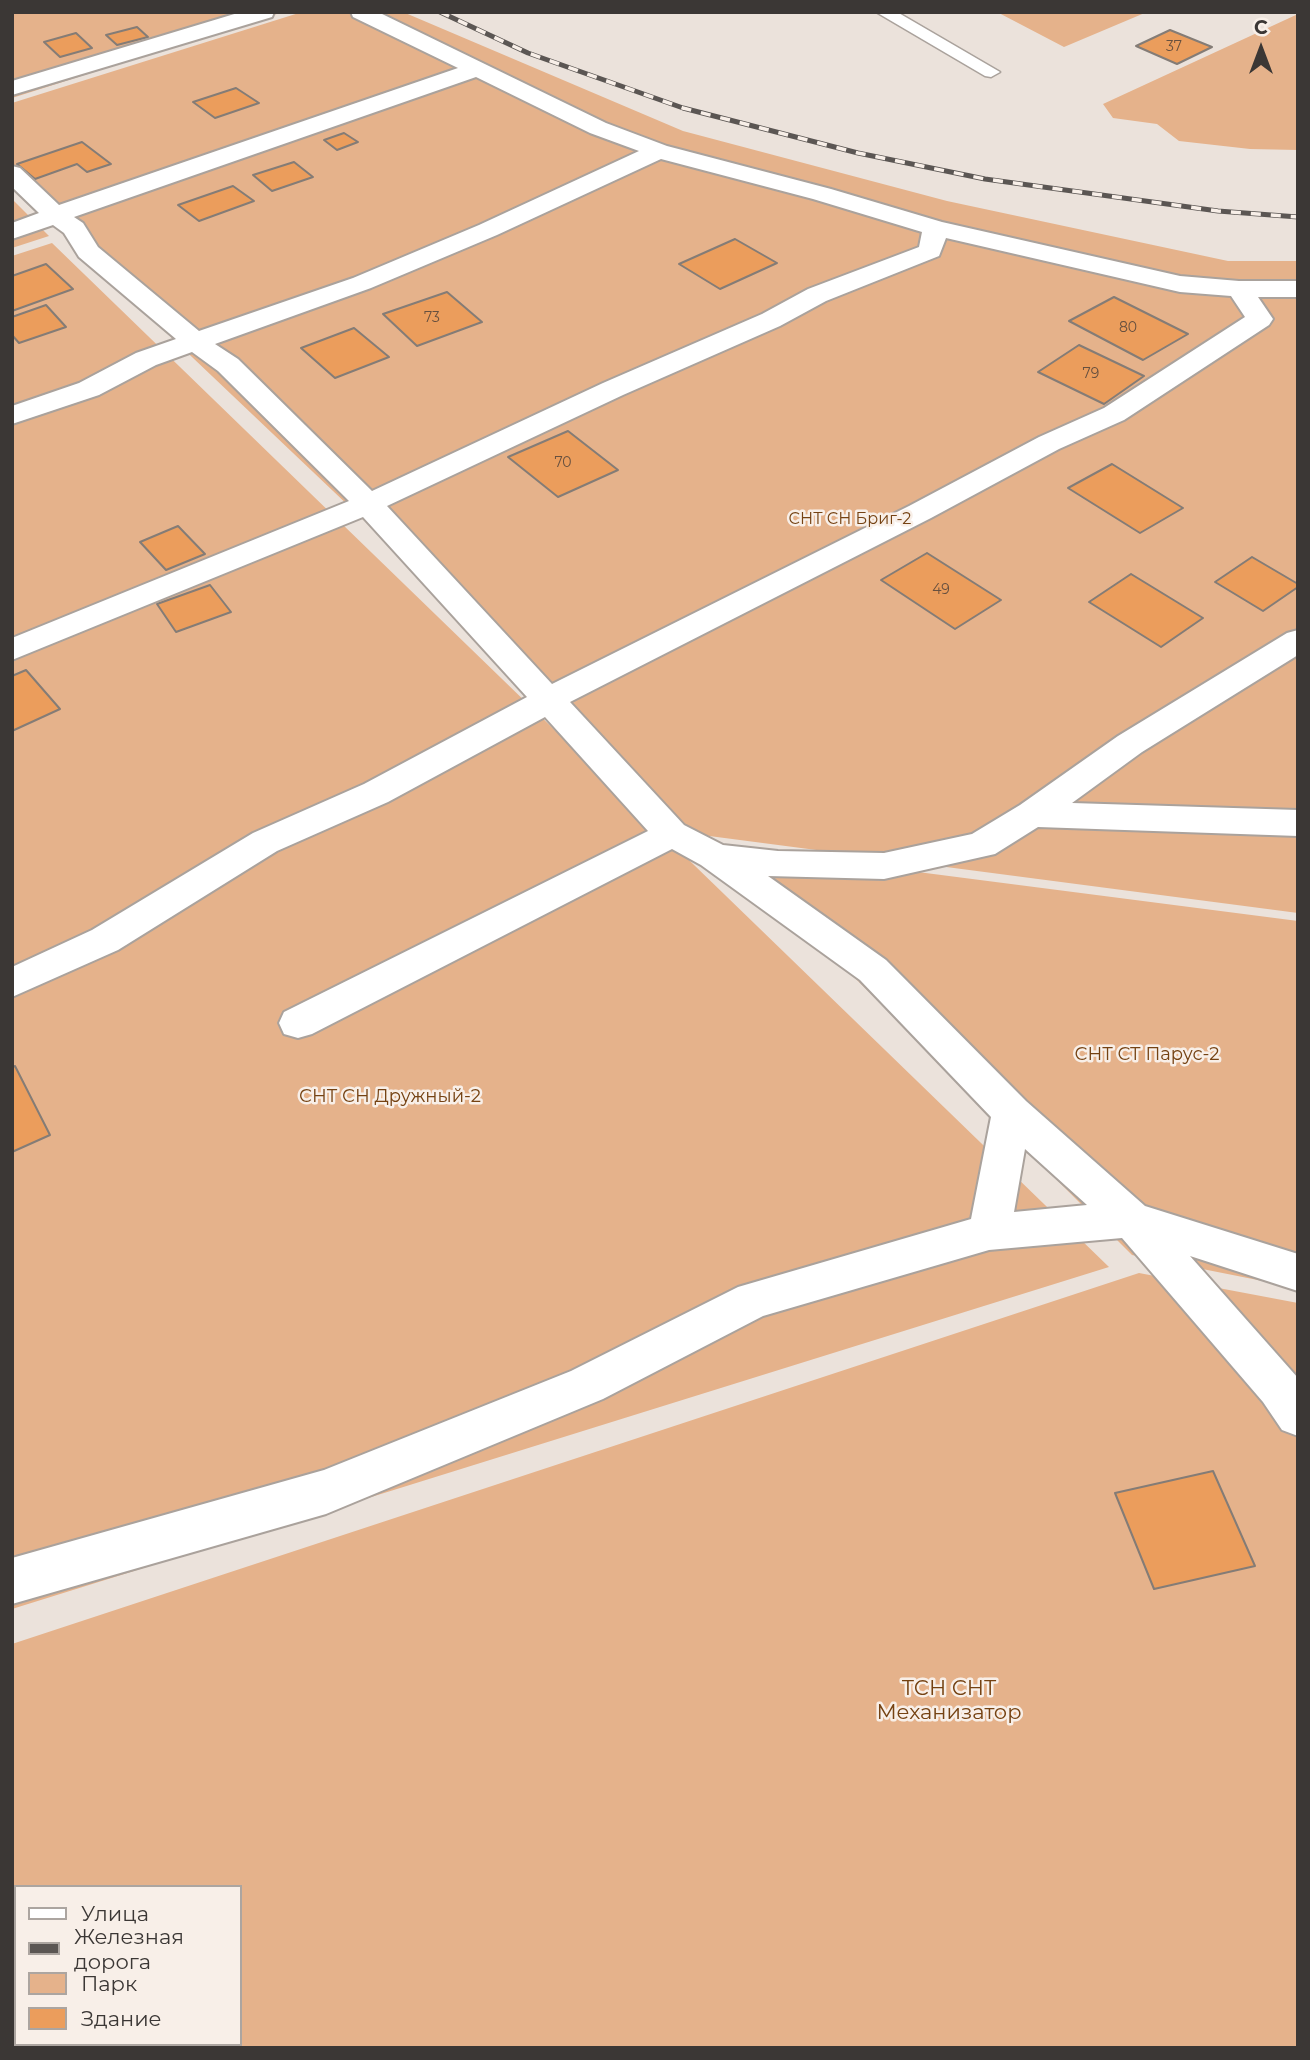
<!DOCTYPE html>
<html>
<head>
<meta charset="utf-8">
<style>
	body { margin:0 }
	#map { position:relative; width:1310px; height:2060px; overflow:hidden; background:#ebe2db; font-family:Montserrat,sans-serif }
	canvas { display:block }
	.frame { position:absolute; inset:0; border:14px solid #3b3735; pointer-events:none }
	.legend { position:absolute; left:14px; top:1885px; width:228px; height:161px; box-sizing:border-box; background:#f8efe8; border:2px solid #aca5a0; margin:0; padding:9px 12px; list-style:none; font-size:21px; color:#3b3735 }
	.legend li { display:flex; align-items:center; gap:14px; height:35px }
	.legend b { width:35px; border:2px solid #aca5a0 }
	.north { position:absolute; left:1226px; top:14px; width:70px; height:70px; -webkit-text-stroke:5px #f8efe8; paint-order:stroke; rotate:0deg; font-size:19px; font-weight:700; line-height:28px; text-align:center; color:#3b3735 }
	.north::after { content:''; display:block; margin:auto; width:24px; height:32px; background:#3b3735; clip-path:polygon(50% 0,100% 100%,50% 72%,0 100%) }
</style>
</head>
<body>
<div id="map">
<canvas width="1310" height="2060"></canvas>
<div class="frame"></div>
<ul class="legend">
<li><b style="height:9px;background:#fff"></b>Улица</li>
<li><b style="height:9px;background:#5b5653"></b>Железная дорога</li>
<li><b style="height:19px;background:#e5b28b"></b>Парк</li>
<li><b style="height:19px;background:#eb9d5c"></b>Здание</li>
</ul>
<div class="north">С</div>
</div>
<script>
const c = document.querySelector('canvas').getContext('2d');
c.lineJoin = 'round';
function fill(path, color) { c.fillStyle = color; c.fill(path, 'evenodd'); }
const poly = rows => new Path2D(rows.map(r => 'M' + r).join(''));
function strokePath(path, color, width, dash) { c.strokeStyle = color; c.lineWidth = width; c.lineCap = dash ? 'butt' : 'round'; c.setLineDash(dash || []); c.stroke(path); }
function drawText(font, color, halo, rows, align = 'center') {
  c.font = font + ' Montserrat,sans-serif'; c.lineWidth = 5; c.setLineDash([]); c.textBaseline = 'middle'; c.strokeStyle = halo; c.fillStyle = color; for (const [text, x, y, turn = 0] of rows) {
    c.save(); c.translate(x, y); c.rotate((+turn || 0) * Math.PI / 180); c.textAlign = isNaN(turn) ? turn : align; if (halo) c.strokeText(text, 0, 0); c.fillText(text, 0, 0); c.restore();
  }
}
const green = poly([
	[12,12,283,12,12,98],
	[302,12,403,12,683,131,947,201,1228,261,1298,261,1298,913,694,834,12,186,12,103],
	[997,12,1147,12,1064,47],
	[1298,14,1298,150,1250,149,1179,141,1157,124,1113,118,1103,104],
	[12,199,49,236,12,248],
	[52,243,1109,1267,12,1609,12,256],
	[724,847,1298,921,1298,1288,1132,1255],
	[1139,1273,1298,1303,1298,2048,12,2048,12,1644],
	[16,1887,240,1887,240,2044,16,2044]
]);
const building = poly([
	[137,27,148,37,117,45,106,35,137,27],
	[1170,30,1212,47,1177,64,1136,46,1170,30],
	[76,33,92,48,60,57,44,42,76,33],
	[236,88,259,103,215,118,193,102,236,88],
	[344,133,358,142,337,150,324,140,344,133],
	[82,142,111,164,87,172,77,164,35,179,17,164,82,142],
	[294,162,313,177,272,191,253,175,294,162],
	[233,186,254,201,199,221,178,205,233,186],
	[735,239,777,263,720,289,679,264,735,239],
	[46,264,73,289,12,311,12,276,46,264],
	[447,292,482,322,417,346,383,314,447,292],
	[1114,297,1188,334,1143,360,1069,321,1114,297],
	[46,305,66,327,19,343,12,335,12,317,46,305],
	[354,328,389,357,335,378,301,348,354,328],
	[1079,345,1144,376,1104,404,1038,372,1079,345],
	[568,431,618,470,558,497,508,457,568,431],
	[1112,464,1183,508,1140,533,1068,488,1112,464],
	[178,526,205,554,166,570,140,542,178,526],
	[927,553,1001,600,955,629,881,580,927,553],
	[1252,557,1298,584,1298,587,1263,611,1215,582,1252,557],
	[1131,574,1203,618,1161,647,1089,602,1131,574],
	[210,585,231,612,176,632,157,604,210,585],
	[26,670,60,709,12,731,12,676,26,670],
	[15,1066,50,1135,12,1152,12,1067,15,1066],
	[1213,1471,1255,1566,1154,1589,1115,1493,1213,1471]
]);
const service = poly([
	[876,12,897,12,1000,72,991,77,985,76,876,12],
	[12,1945,16,1947,16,1994,12,1992,12,1945],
	[16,2026,16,2044,45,2044,46,2048,12,2048,12,2027,16,2026]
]);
const minor = poly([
	[241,12,274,12,272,17,12,95,12,81,241,12],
	[351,12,378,12,606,123,667,146,831,189,942,222,1180,276,1239,281,1298,281,1298,297,1258,297,1273,319,1269,325,1124,420,1059,449,931,518,570,702,684,825,723,845,778,851,884,853,972,834,1020,805,1118,736,1287,633,1298,630,1298,655,1142,752,1072,803,1298,810,1298,836,1038,827,995,854,884,879,768,876,886,960,1026,1101,1145,1206,1298,1254,1298,1291,1190,1256,1298,1378,1298,1436,1282,1430,1263,1402,1122,1238,989,1250,763,1316,603,1399,326,1514,12,1604,12,1558,324,1470,571,1371,738,1287,971,1219,991,1117,860,980,701,865,672,849,312,1034,298,1038,284,1034,279,1023,284,1012,648,831,545,717,388,802,277,851,118,950,12,997,12,967,92,930,253,833,364,784,527,697,363,517,12,660,12,638,349,501,218,371,192,352,156,365,99,395,12,424,12,406,79,383,136,353,176,339,79,257,64,233,53,225,12,239,12,223,39,213,12,187,12,166,20,168,59,205,458,68,353,17,351,12],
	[476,77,590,133,639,151,479,225,353,278,199,331,98,247,83,223,74,217,476,77],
	[661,159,813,199,922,232,919,247,808,289,762,314,603,383,372,491,238,359,215,344,371,288,497,235,661,159],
	[946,238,1180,292,1231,296,1245,317,1104,408,1039,437,909,506,552,684,387,506,623,395,780,326,826,301,939,256,946,238],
	[1025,1149,1087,1205,1014,1212,1025,1149]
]);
const rail = poly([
	[440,12,528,53,683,108,858,153,985,179,1218,211,1298,217]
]);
const numberNames = [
	["37",1174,47],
	["73",432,318],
	["80",1128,328],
	["79",1091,374],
	["70",563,463],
	["49",941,590]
];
const farParknames = [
	["СНТ СН Бриг-2",850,519]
];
const parkNames = [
	["СНТ СТ Парус-2",1147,1055],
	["СНТ СН Дружный-2",390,1097]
];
const nearParknames = [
	["ТСН СНТ",949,1689],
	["Механизатор",949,1713]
];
fill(green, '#e5b28b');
fill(building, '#eb9d5c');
strokePath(building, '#847c76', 2);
strokePath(service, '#aaa29c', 3);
strokePath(minor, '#aaa29c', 4);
fill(service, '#fff');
fill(minor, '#fff');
strokePath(rail, '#5b5653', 5);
strokePath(rail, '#f8efe8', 3.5, [10]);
drawText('14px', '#67503f', null, numberNames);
drawText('16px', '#754212', '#f8efe8', farParknames);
drawText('18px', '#754212', '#f8efe8', parkNames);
drawText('21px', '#754212', '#f8efe8', nearParknames);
</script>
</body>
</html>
